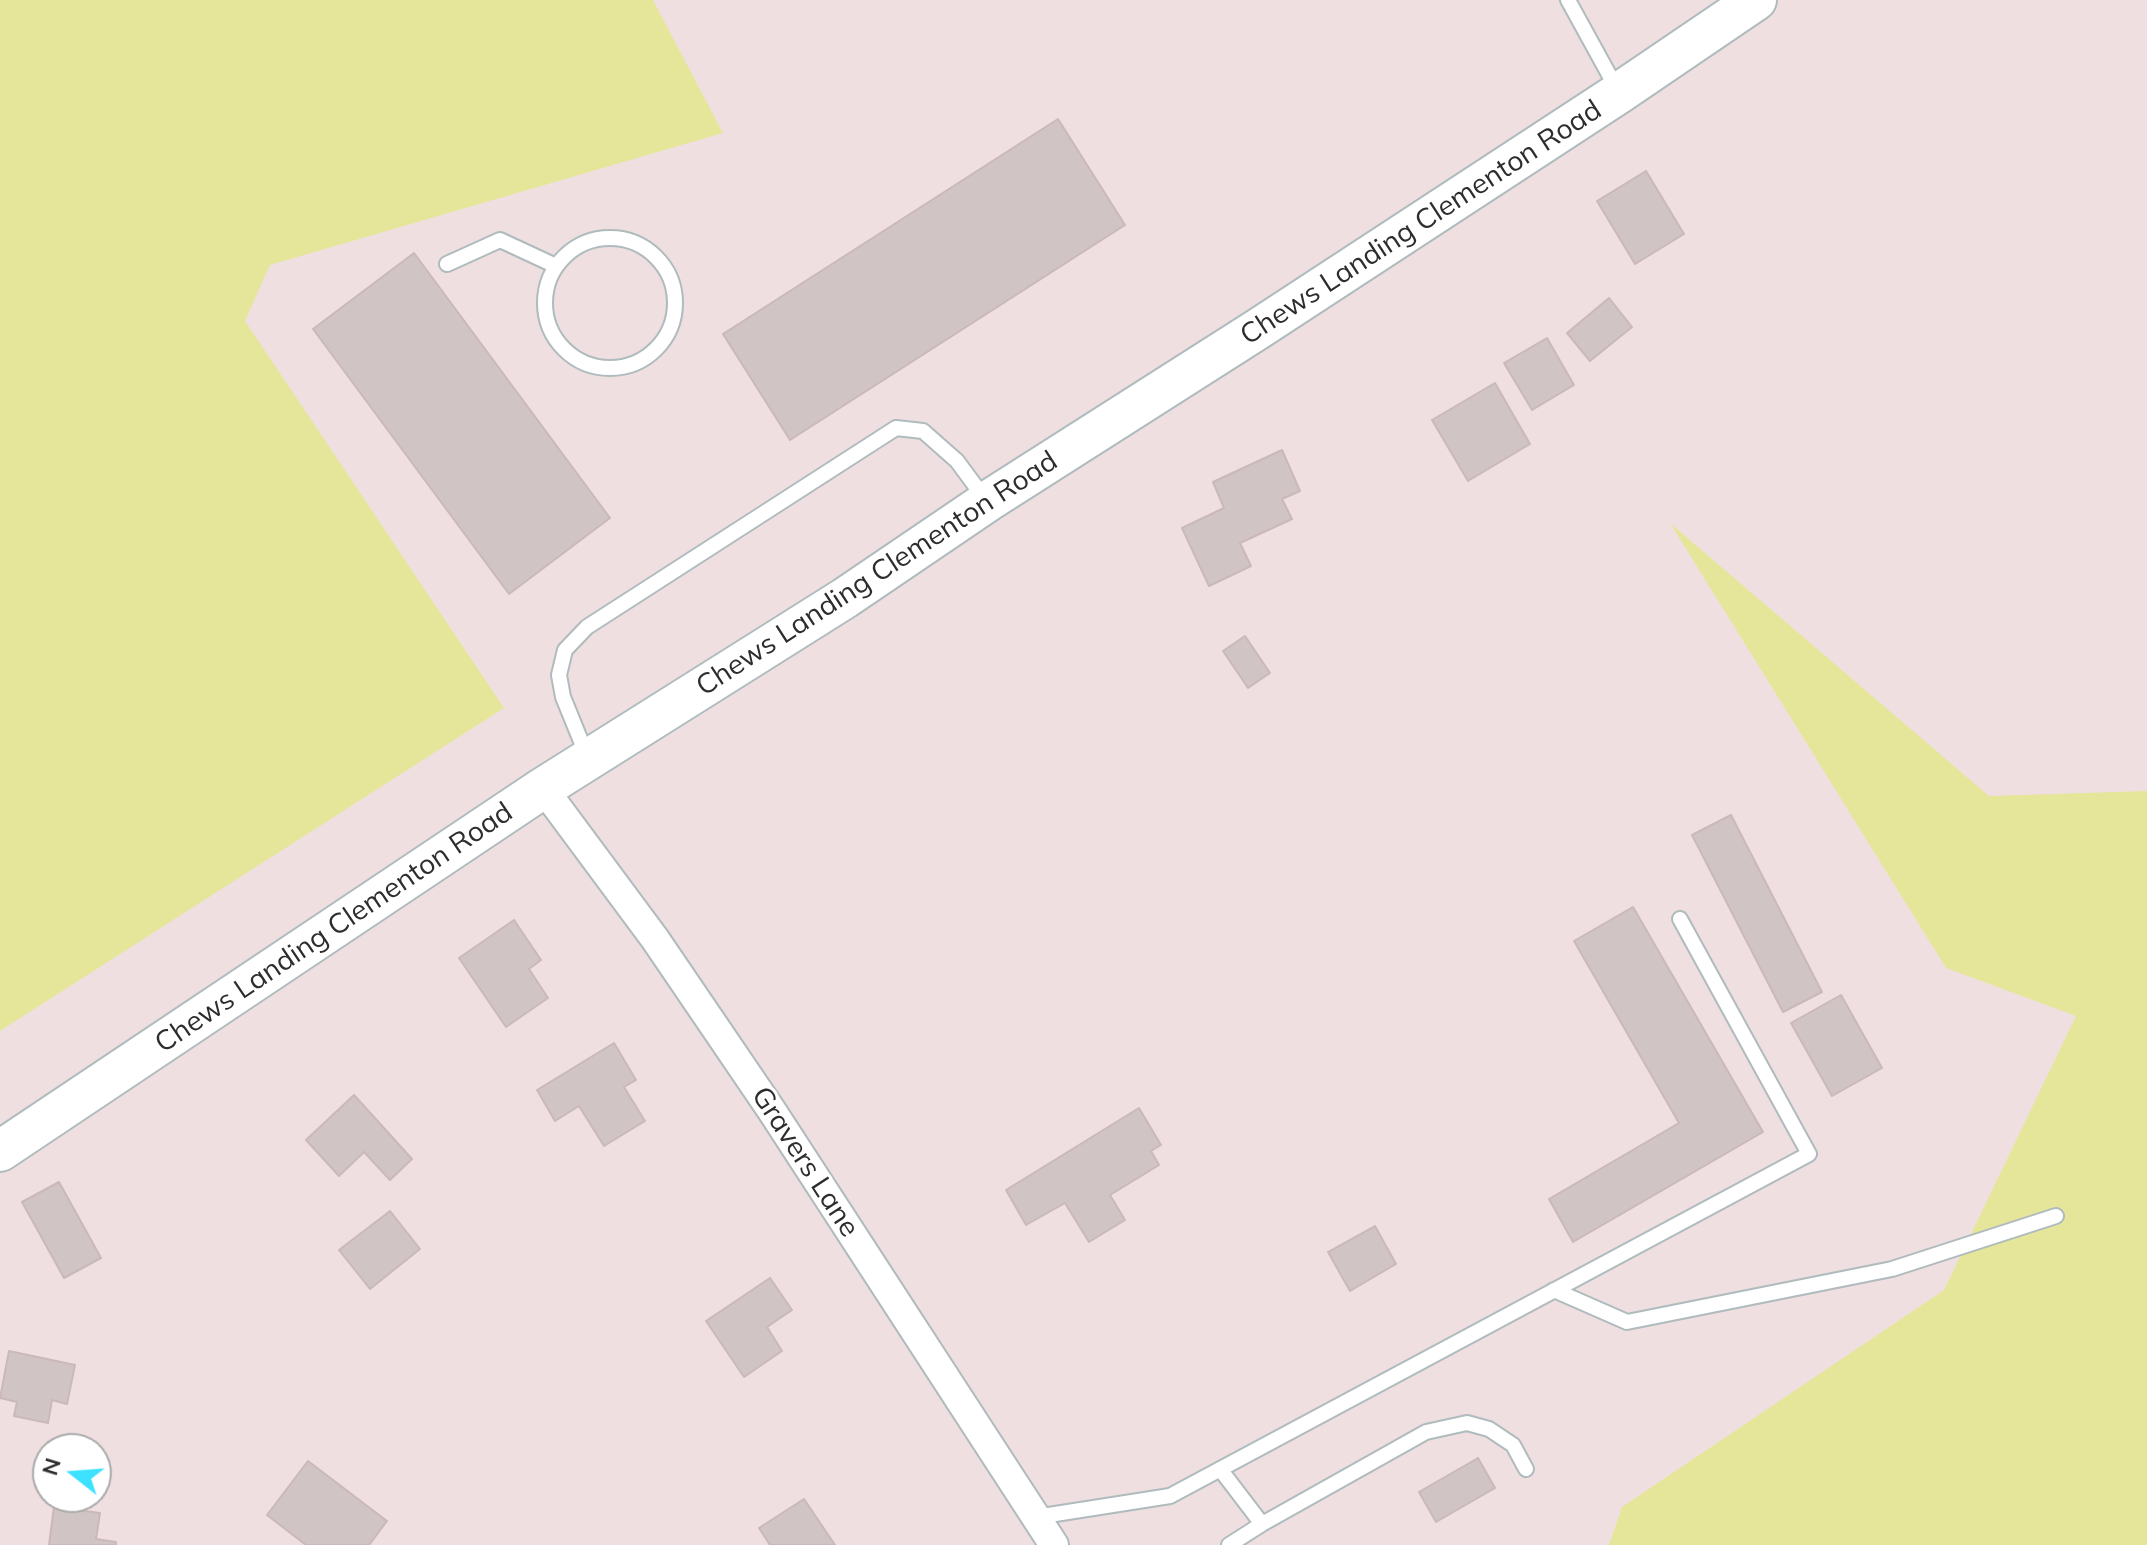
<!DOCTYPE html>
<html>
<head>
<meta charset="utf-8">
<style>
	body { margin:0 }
	#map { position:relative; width:2147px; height:1545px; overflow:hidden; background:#efdfe1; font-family:Mulish,sans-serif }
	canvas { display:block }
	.north { position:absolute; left:32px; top:1433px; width:80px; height:80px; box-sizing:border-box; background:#fff; border:2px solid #ababab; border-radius:50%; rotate:287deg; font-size:22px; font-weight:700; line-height:32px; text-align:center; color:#2d2d2d }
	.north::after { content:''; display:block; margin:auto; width:28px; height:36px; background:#3ce2ff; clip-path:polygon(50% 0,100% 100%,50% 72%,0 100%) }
</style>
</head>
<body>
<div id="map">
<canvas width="2147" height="1545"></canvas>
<div class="north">N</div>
</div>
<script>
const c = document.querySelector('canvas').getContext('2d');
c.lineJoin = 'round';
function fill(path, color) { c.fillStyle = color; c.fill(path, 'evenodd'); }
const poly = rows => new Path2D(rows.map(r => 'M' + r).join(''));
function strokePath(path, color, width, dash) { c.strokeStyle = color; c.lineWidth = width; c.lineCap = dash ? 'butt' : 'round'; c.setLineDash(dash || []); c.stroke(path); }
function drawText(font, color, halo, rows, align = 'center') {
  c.font = font + ' Mulish,sans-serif'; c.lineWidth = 6; c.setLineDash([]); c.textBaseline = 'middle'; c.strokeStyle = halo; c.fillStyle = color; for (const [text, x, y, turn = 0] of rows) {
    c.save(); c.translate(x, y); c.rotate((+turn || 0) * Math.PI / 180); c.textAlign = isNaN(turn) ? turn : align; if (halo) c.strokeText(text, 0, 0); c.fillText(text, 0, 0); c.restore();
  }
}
const green = poly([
	[0,0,653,0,723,133,270,265,245,321,504,708,0,1031],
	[1670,523,1989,796,2147,791,2147,1545,1609,1545,1622,1507,1944,1290,2076,1016,1946,968]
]);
const building = poly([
	[1058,119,1125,225,790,440,723,334,1058,119],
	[1646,171,1684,234,1635,264,1597,201,1646,171],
	[414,253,610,518,509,594,313,329,414,253],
	[1609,298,1632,327,1590,361,1567,333,1609,298],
	[1547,338,1574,385,1532,410,1504,363,1547,338],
	[1495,383,1530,444,1468,481,1432,420,1495,383],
	[1282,450,1300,491,1282,499,1292,519,1240,543,1251,566,1209,586,1182,528,1224,508,1213,482,1282,450],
	[1245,636,1270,673,1248,688,1223,651,1245,636],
	[1731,815,1822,992,1783,1012,1692,835,1731,815],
	[1633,907,1763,1132,1573,1242,1549,1199,1679,1123,1574,941,1633,907],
	[514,920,541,960,529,969,548,998,506,1027,459,958,514,920],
	[1841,995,1882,1068,1832,1096,1791,1023,1841,995],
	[614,1043,636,1080,624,1087,645,1121,604,1146,579,1106,555,1121,537,1090,614,1043],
	[354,1095,412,1159,390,1180,364,1152,339,1176,306,1140,354,1095],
	[1139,1108,1161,1145,1151,1151,1159,1165,1110,1195,1125,1220,1089,1242,1065,1203,1026,1225,1006,1190,1139,1108],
	[59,1182,101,1258,64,1278,22,1202,59,1182],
	[390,1211,420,1249,370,1289,339,1250,390,1211],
	[1375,1226,1396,1264,1350,1291,1328,1252,1375,1226],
	[770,1278,792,1310,767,1327,782,1351,744,1377,706,1321,770,1278],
	[9,1351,75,1365,67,1404,52,1400,48,1423,14,1416,17,1402,0,1398,9,1351],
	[1478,1458,1495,1488,1436,1522,1419,1492,1478,1458],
	[308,1461,387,1521,369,1545,306,1545,267,1515,308,1461],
	[804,1499,835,1545,770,1545,759,1528,804,1499],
	[54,1507,100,1513,96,1539,116,1542,116,1545,49,1545,54,1507]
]);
const lane = poly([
	[1568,0,1618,91],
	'545 303a65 65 0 1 1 130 0a65 65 0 1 1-130 0Z',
	[447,264,500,240,556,266],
	[587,756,563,697,559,675,565,650,587,627,896,428,923,431,957,461,985,499],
	[1554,1290,1627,1322,1892,1269,2056,1216],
	[1220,1469,1262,1524,1229,1545],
	[1036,1517,1170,1496,1809,1154,1680,919],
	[1262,1524,1426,1432,1467,1423,1489,1429,1513,1445,1526,1469]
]);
const street = poly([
	[543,788,655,939,772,1111,1054,1545]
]);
const secondary = poly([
	[0,1151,543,788,845,598,988,501,1258,329,1619,93,1756,0]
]);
const streetNames = [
	["Chews Landing Clementon Road",1421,223,-33],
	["Chews Landing Clementon Road",877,574,-33],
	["Chews Landing Clementon Road",334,928,-34],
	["Gravers Lane",805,1162,57]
];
fill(green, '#e6e69b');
fill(building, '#d1c4c4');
strokePath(building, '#cbb8b9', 2);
strokePath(lane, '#afbbbd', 18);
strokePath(street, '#afbbbd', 32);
strokePath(secondary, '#afbbbd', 44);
strokePath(lane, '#fff', 14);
strokePath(street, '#fff', 28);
strokePath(secondary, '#fff', 40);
drawText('28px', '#2d2d2d', '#fff', streetNames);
</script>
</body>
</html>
